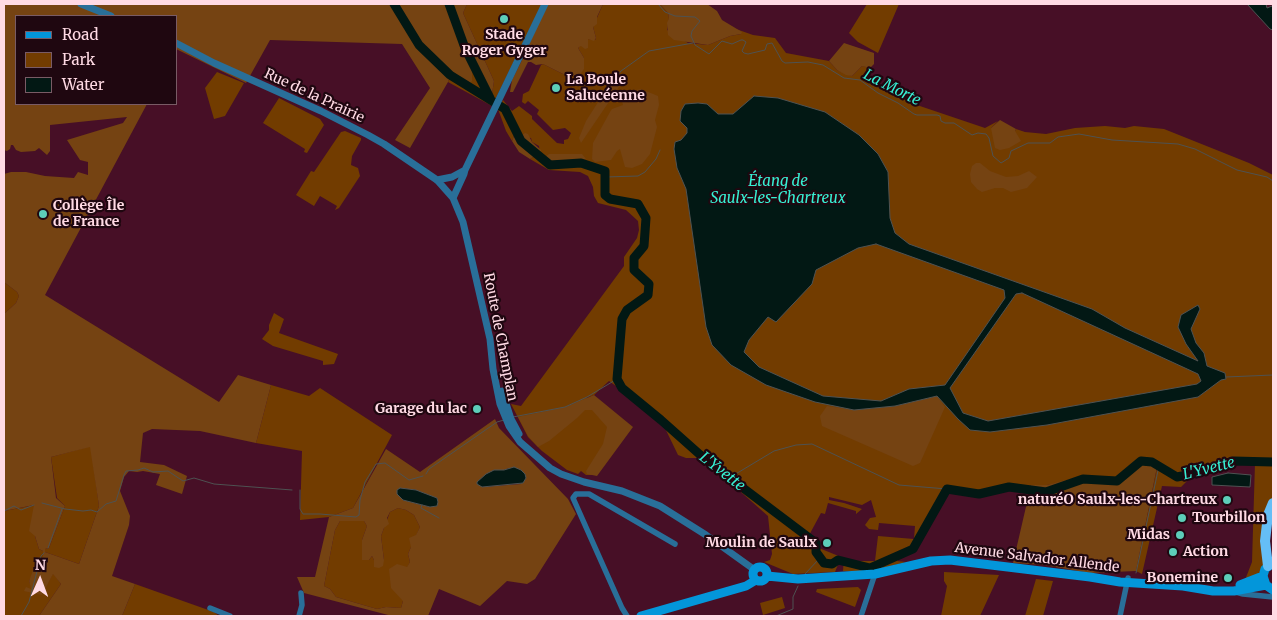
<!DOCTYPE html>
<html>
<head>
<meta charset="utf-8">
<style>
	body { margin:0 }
	#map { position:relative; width:1277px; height:620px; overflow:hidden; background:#470f26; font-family:Merriweather,serif }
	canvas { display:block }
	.frame { position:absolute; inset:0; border:5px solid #ffdae4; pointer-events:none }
	.legend { position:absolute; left:15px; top:15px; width:162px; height:90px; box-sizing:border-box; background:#1f0710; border:1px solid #795b65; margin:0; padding:6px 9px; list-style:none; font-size:15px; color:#ffdae4 }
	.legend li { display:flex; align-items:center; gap:10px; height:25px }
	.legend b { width:25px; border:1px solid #795b65 }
	.north { position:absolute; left:15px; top:555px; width:50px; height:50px; -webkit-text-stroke:4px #1f0710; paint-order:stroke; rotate:2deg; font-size:14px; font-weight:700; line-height:20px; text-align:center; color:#ffdae4 }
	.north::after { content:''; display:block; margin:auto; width:18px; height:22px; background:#ffdae4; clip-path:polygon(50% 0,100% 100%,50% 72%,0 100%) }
</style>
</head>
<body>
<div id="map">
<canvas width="1277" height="620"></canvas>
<div class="frame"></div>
<ul class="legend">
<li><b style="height:6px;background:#0396da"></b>Road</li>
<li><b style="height:14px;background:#723c00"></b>Park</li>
<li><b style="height:14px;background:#021814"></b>Water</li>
</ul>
<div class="north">N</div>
</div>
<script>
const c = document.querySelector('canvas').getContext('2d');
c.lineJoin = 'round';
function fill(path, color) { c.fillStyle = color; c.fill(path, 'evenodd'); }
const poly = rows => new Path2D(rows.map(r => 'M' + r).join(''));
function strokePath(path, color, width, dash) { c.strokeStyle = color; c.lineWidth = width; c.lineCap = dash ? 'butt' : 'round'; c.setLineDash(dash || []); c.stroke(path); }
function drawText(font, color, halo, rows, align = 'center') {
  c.font = font + ' Merriweather,serif'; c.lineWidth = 4.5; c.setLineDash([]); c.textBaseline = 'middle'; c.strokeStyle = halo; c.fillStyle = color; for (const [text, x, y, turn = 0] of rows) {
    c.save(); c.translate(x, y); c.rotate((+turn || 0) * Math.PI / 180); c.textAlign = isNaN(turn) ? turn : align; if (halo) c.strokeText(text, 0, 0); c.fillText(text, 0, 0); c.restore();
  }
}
const green = poly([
	[467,4,542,4,492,106,448,82,452,71,471,78,472,72,478,70,483,75,486,82,484,93,487,95,492,94,494,81,463,13],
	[603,4,660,4,668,13,669,18,667,30,688,43,708,45,730,36,741,34,741,32,736,29,753,35,775,38,786,53,829,61,837,70,852,76,862,66,869,67,870,68,865,77,911,103,985,128,998,121,991,128,1015,131,1016,129,1025,132,1046,134,1075,128,1105,126,1125,128,1134,126,1164,129,1249,163,1273,175,1273,499,1263,568,1256,577,1245,580,1252,562,1255,463,1233,463,1188,480,1181,487,1162,486,1142,574,1136,571,1158,463,1151,459,1142,458,1118,477,1110,478,1095,476,1047,485,1031,485,1029,492,1010,489,980,497,948,491,918,544,897,561,906,562,871,571,843,571,844,558,855,561,875,561,878,536,914,539,915,526,879,523,878,530,869,529,865,525,870,518,876,517,871,500,862,505,829,497,829,500,844,503,862,509,856,514,856,511,828,503,825,514,821,513,807,539,819,548,841,557,835,572,793,574,764,562,770,560,772,554,768,516,708,463,698,458,686,458,678,455,663,424,649,410,609,381,594,395,586,398,607,425,615,445,592,475,586,475,581,471,578,474,567,470,542,451,528,437,511,404,521,406,624,266,624,257,637,238,639,230,638,221,626,210,598,203,594,196,593,187,588,176,580,172,549,170,530,159,540,153,539,146,532,142,531,138,514,136,512,141,506,131,498,109,503,100,512,111,519,106,532,116,532,119,557,143,564,144,564,140,568,139,571,133,565,128,553,130,537,114,539,110,528,101,525,104,522,102,523,94,529,91,541,65,543,64,563,74,571,74,575,76,584,58,578,48,588,39,595,40,596,38,593,27],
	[867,4,899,4,878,53,858,42,849,33],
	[217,72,244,83,225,116,214,119,205,88],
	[279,98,320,119,324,125,307,153,304,152,305,149,263,123],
	[345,131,361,138,361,140,352,156,351,165,358,168,360,176,339,208,335,210,337,206,320,196,314,206,296,195,311,171,314,172,341,132],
	[4,282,17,292,19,296,16,303,4,314],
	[274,313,284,319,279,333,338,354,334,364,323,365,323,361,273,346,262,339,269,330,269,325],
	[271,385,309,396,320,388,392,435,353,508,329,517,300,520,302,451,256,443],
	[91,446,99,506,79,564,45,552,45,549,49,548,65,506,57,498,51,457],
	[35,505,35,536,39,549,43,551,43,558,29,581,32,589,42,594,53,573,61,584,39,616,4,616,4,511],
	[398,508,406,510,414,515,420,527,408,554,410,562,407,568,403,601,401,608,386,607,377,609,336,597,330,589,324,586,335,530,340,521,364,521,367,526,362,540,362,560,369,560,372,556,374,560,384,560,381,536,390,512],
	[944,572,999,575,980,616,941,616,947,586,944,581],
	[1036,579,1053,581,1043,616,1025,616],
	[135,584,214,612,219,616,122,616],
	[858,587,861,590,855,607,816,592,817,589],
	[782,597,785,608,763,615,760,603]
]);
const forest = poly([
	[4,4,467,4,463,13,494,81,492,94,487,95,484,93,486,82,483,75,478,70,472,72,472,81,469,84,452,71,448,82,410,148,395,140,430,88,402,44,270,40,246,83,176,49,176,16,16,16,16,104,147,104,45,295,219,402,238,375,271,385,256,443,200,431,152,429,143,433,140,462,164,465,187,476,182,494,156,485,160,474,143,471,137,472,129,471,124,477,120,491,130,516,129,525,112,576,135,584,122,616,39,616,61,584,53,574,42,595,24,591,26,587,31,589,29,581,38,557,43,557,43,551,39,549,35,536,29,531,34,505,4,511,4,314,16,303,19,296,17,292,4,282,4,174,11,172,26,172,45,176,74,178,78,172,88,175,88,162,80,160,67,140,123,123,127,117,50,125,50,151,47,155,39,148,35,151,21,152,16,150,13,145,11,145,10,149,7,151,4,150],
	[90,447,99,506,79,564,45,552,45,549,49,548,65,506,56,498,51,457],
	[548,4,603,4,597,17,597,24,593,27,596,38,594,41,588,39,588,48,585,49,581,46,578,48,584,58,584,69,579,76,575,76,567,74,563,74,543,64,536,65,531,62,528,62,513,92,510,92,512,80,523,58,530,52,528,49,528,46],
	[660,4,707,4,717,11,722,20,742,32,741,34,730,36,708,45,674,40,668,35,667,23,669,18,668,13],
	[844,43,874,53,874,64,870,68,862,66,852,76,846,75,837,70,829,61],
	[620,75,623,78,623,81,581,143,579,138,586,121,602,96],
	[641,89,658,96,659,105,655,120,657,127,650,154,642,164,632,168,625,167,620,149,617,151,611,160,595,162,592,159,593,143,610,112,612,109,623,105,622,101,628,92],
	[1000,120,1016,129,1015,131,1021,141,1009,148,1000,150,995,148,991,128],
	[525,133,528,134,532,142,541,150,540,153,530,159,519,152,512,141,514,136,519,138],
	[549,154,582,154,586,159,552,164,545,159,545,157],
	[976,163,980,163,990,171,1006,177,1018,176,1029,171,1037,177,1027,188,1011,192,1003,188,995,188,982,192,977,189,971,182,970,174,972,166],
	[594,395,633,427,597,476,587,474,586,471,603,444,607,427,592,410,585,410,577,418,549,441,538,447,528,436,518,417,565,407],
	[937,396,945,407,920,463,913,466,822,426,820,416,827,406,854,410,895,406],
	[495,419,499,428,568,499,576,514,535,579,527,584,507,581,480,606,439,589,428,616,392,616,304,593,297,577,315,577,329,517,353,508,386,449,420,472],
	[509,468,521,484,482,487,494,470,504,470],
	[400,488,416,490,438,499,430,507,403,500],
	[398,508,406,510,414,515,420,527,416,535,409,538,411,547,408,554,410,562,407,567,397,564,389,569,391,588,403,601,401,608,386,607,377,609,336,597,330,589,324,586,335,530,340,521,364,521,367,526,362,540,362,560,369,560,372,556,374,560,374,567,379,568,383,566,384,560,381,536,384,528,389,524,387,518,390,512],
	[1142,457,1151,459,1158,462,1136,571,1090,573,1044,565,1013,563,1031,485,1047,485,1082,476,1110,478,1118,477]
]);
const water = poly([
	[1247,4,1266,4,1267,8,1272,6,1273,8,1273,30,1270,29,1247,4],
	[754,96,778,98,825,112,859,135,878,154,888,172,890,218,895,233,909,244,1092,309,1125,328,1198,361,1186,344,1178,327,1181,315,1198,305,1200,309,1191,329,1196,343,1204,353,1207,366,1225,373,1226,379,1221,380,1198,397,1047,425,990,432,970,430,958,419,937,396,895,406,854,410,815,402,766,385,731,365,712,345,706,327,686,189,677,168,674,149,675,142,681,140,687,133,687,128,680,121,681,111,685,104,698,103,707,104,718,114,733,114,754,96],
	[876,244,1004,290,1005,298,945,385,909,389,881,401,823,396,759,367,744,352,749,340,768,317,776,322,812,284,816,270,858,248,876,244],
	[1022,293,1198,374,1201,381,1197,384,988,421,963,413,950,388,1016,294,1022,293],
	[514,467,521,470,525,474,526,478,523,483,482,487,477,484,477,482,486,474,494,470,504,470,514,467],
	[1228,473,1251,475,1250,487,1212,485,1212,477,1228,473],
	[400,488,416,490,437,498,438,502,437,506,430,507,403,500,397,494,397,490,400,488]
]);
const stream = poly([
	[658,4,665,12,675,16,695,17,700,21,692,31,691,36,695,45,709,54,722,41,732,44,741,40,743,40,746,42,742,51,744,53,748,54,765,50,767,44,772,43,782,61,785,63,808,62,823,65,844,78,860,80,878,93,898,103,914,114,917,115,937,115,940,116,941,121,945,123,954,123,972,135,978,133,986,134,989,138,993,156,1001,163,1009,158,1011,151,1028,143,1050,143,1058,137,1079,134,1112,140,1178,144,1195,149,1237,170,1267,177,1273,181],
	[603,94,621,71,649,51,693,43],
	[606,177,638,176,645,172,656,159,660,150],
	[1226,377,1273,375],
	[513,417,565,407,587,397,617,379],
	[426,474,429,469,497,422,504,420],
	[729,478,774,451,796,445,812,444,899,485,947,489],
	[300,490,300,509,303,514,320,514,356,517,359,515,360,500,365,482,376,464,385,463,409,480,423,476],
	[42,503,65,509,83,511,91,510,97,512,106,504,116,501,124,475,126,471,138,470,144,468,153,472,168,471,183,481,194,478,214,484,292,490],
	[422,505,421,508,439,518],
	[4,511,14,506,21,510,34,505],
	[48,548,62,509],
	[1136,573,1159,466],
	[805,574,819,559],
	[21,616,29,602,41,556,44,553],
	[776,616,793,609,793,597,798,586]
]);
const river = poly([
	[394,4,419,45,450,75,505,109,521,141,550,165,581,163,605,171,605,195,610,199,638,204,646,218,644,246,634,258,634,270,649,284,648,295,627,310,622,319,617,379,622,388,661,420,706,460,816,543,816,552,824,563,832,564,838,560,870,568,913,549,947,489,979,494,1009,487,1046,492,1083,479,1117,481,1141,461,1152,462,1177,477,1202,472,1233,461,1273,462],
	[449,4,465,48,490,98]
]);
const minor = poly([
	[1236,592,1243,594,1273,597],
	[210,608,230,616],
	[299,616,302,605,301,593],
	[627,616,622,608,573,498,576,494,589,494,675,544],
	[861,616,875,574],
	[1120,616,1128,578]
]);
const tertiary = poly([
	[81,4,111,16],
	[176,43,214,63,321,111,368,135,384,144,437,180,453,198,463,222,490,339,493,369,500,404,509,426,520,442,550,468,561,474,584,482,622,491,660,506,706,535,752,568,753,571],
	[437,180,452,177,465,170],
	[453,198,464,174,465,170,545,4],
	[502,391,511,419,519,434]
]);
const secondary = poly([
	[1273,563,1265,569,1263,576,1266,585,1273,590],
	'753 574a7 7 0 1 1 14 0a7 7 0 1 1-14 0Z',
	[767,576,798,579,875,574,931,561,950,560,1090,577,1120,582,1183,586,1213,591,1234,591,1266,585],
	[1240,585,1263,576],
	[641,616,746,586,756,580]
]);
const trunk = poly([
	[1268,566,1265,541,1268,515,1273,503]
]);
const markers = [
	[504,19,5,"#5dceb9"],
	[556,88,5,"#5dceb9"],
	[43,214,5,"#5dceb9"],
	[477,409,5,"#5dceb9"],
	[1227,500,5,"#5dceb9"],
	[1182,518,5,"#5dceb9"],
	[1180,535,5,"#5dceb9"],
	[827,543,5,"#5dceb9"],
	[1173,552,5,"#5dceb9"],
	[1228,578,5,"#5dceb9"]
];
const poiNames = [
	["Stade",504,35,"center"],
	["Roger Gyger",504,51,"center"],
	["La Boule",566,80,"left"],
	["Salucéenne",566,96,"left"],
	["Collège Île",53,206,"left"],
	["de France",53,222,"left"],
	["Garage du lac",467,409],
	["naturéO Saulx-les-Chartreux",1217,500],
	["Tourbillon",1192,518,"left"],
	["Midas",1170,535],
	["Moulin de Saulx",817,543],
	["Action",1183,552,"left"],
	["Bonemine",1218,578]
];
const streetNames = [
	["Rue de la Prairie",314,96,25],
	["Route de Champlan",500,337,79],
	["Avenue Salvador Allende",1037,558,7]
];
const waterNames = [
	["La Morte",892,88,27],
	["Étang de",778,182],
	["Saulx-les-Chartreux",778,199],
	["L'Yvette",1209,469,-14],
	["L'Yvette",722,472,38]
];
fill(green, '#723c00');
fill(forest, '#754312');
fill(water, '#021814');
strokePath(water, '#4e5252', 1);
strokePath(stream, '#4e5252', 1);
strokePath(river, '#021814', 9);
strokePath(minor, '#296f99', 5.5);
strokePath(tertiary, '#296f99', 7);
strokePath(secondary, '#0396da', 9);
strokePath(trunk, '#65bef6', 10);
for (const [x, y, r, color] of markers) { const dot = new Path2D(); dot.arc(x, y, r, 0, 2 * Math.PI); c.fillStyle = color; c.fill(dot); strokePath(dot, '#1f0710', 2); }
drawText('bold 14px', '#ffdae4', '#1f0710', poiNames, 'right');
drawText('14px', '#ffdae4', '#1f0710', streetNames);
drawText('italic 15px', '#37efd3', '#1f0710', waterNames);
</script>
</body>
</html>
